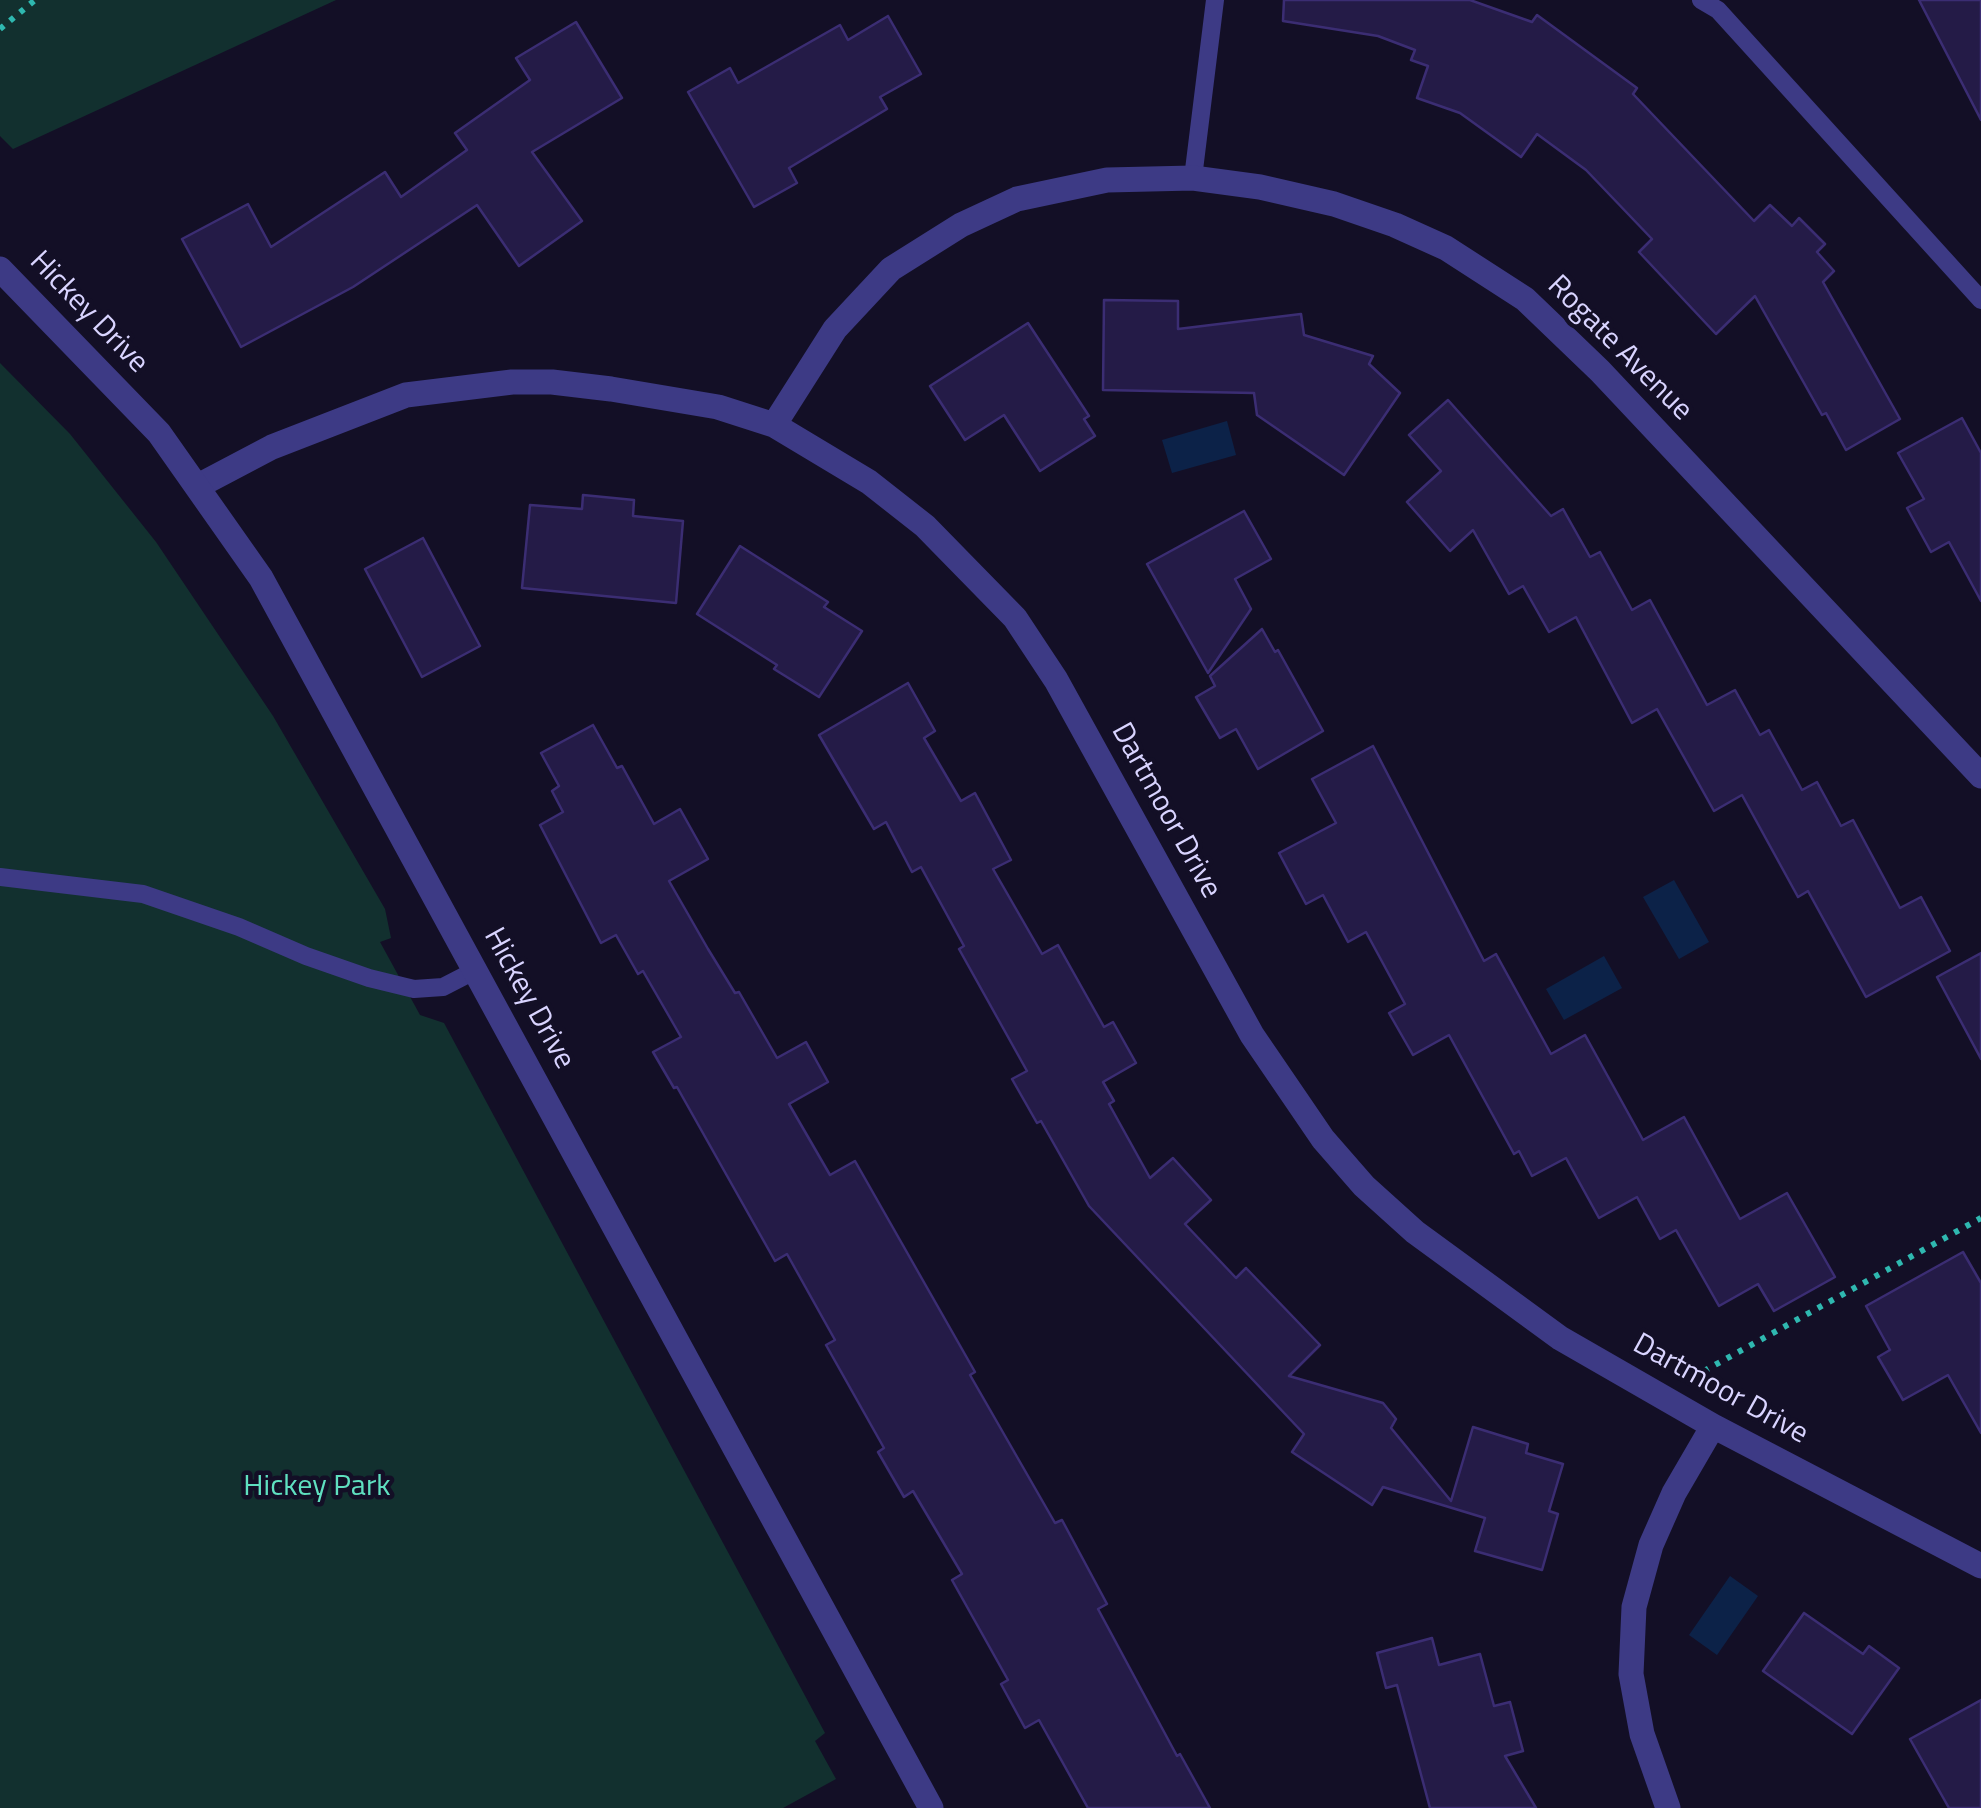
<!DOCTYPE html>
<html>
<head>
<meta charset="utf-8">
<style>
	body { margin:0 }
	canvas { display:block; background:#130f26 }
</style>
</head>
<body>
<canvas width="1981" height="1808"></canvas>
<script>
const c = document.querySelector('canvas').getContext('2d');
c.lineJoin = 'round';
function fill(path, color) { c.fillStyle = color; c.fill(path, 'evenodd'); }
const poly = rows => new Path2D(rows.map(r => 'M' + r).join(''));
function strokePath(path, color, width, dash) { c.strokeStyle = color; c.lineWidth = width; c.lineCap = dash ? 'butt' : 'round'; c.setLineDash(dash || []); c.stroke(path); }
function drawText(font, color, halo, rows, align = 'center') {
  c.font = font + ' "Titillium Web",sans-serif'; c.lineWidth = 9; c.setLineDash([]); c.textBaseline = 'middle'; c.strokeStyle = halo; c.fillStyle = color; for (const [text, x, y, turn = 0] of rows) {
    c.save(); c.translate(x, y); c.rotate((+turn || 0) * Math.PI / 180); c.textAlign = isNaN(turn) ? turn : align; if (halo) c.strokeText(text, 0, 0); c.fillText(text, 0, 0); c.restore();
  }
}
const green = poly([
	[0,0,336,0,13,149,0,136],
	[0,363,70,434,156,542,273,716,385,909,391,938,380,942,420,1015,444,1023,825,1733,815,1741,836,1779,783,1808,0,1808]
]);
const water = poly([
	[1227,421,1236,455,1172,473,1162,440],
	[1674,880,1709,942,1679,959,1643,897],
	[1604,956,1622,988,1564,1020,1546,989],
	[1730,1576,1758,1596,1717,1655,1689,1635]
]);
const building = poly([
	[1284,0,1470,0,1532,22,1537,15,1637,88,1633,94,1754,221,1770,205,1792,226,1799,218,1825,244,1817,252,1834,271,1823,282,1900,419,1846,450,1826,413,1822,415,1755,296,1716,334,1639,252,1652,239,1586,170,1537,134,1521,157,1460,113,1417,98,1428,66,1411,60,1415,50,1378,36,1283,21,1284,0],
	[1919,0,1981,0,1981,120,1919,0],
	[888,16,921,74,880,97,887,109,789,168,797,183,754,207,688,92,730,68,738,83,840,25,848,40,888,16],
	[576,22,622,98,532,152,582,221,519,266,477,205,353,287,241,347,182,239,248,204,271,247,385,172,401,197,467,150,455,133,530,80,516,58,576,22],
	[1104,300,1178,301,1178,329,1301,314,1304,335,1373,356,1369,364,1400,393,1344,475,1257,415,1254,393,1103,390,1104,300],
	[1028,323,1089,416,1084,419,1095,436,1040,471,1004,415,965,440,930,386,1028,323],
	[1448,400,1551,516,1563,509,1590,557,1600,552,1632,610,1650,600,1707,705,1735,690,1760,735,1769,730,1802,790,1817,782,1841,826,1853,820,1900,908,1921,897,1950,951,1866,997,1808,891,1798,897,1742,795,1714,811,1657,709,1632,723,1576,617,1549,632,1523,586,1509,594,1473,530,1450,551,1407,502,1441,471,1409,435,1448,400],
	[1962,418,1981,453,1981,601,1949,542,1931,552,1907,508,1924,499,1898,453,1962,418],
	[583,495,634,500,633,516,683,521,676,603,522,588,530,505,582,509,583,495],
	[1244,511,1271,559,1235,579,1251,609,1208,673,1147,564,1244,511],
	[423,538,480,646,422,677,365,569,423,538],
	[740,546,828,602,824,607,862,631,819,697,774,669,777,665,697,614,740,546],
	[1262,629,1275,652,1278,650,1323,731,1258,769,1236,729,1220,738,1196,697,1215,686,1210,676,1262,629],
	[908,683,935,731,924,738,961,801,975,793,1011,860,993,869,1042,954,1058,945,1104,1027,1113,1022,1136,1063,1103,1082,1114,1101,1109,1104,1150,1178,1173,1158,1211,1200,1185,1224,1236,1278,1246,1268,1320,1345,1289,1376,1383,1403,1396,1419,1391,1428,1451,1501,1473,1427,1528,1444,1526,1453,1563,1464,1549,1511,1558,1514,1542,1570,1475,1551,1485,1518,1383,1487,1372,1505,1292,1452,1304,1434,1089,1206,1041,1121,1037,1123,1012,1079,1027,1071,959,949,964,946,921,867,912,872,886,822,874,829,819,735,908,683],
	[593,725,617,768,622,766,654,824,680,809,708,859,669,881,708,949,735,993,739,992,777,1058,806,1042,828,1082,789,1104,830,1175,855,1161,975,1372,970,1375,1055,1523,1062,1520,1107,1604,1098,1609,1177,1756,1180,1754,1210,1808,1088,1808,1039,1720,1025,1728,1001,1684,1008,1680,952,1580,962,1574,913,1491,904,1497,878,1452,884,1448,826,1345,835,1340,787,1254,775,1261,677,1087,674,1088,653,1052,681,1037,643,971,638,974,616,935,601,943,540,825,563,812,552,791,559,786,541,753,593,725],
	[1373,746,1484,961,1496,954,1551,1054,1585,1035,1643,1140,1684,1117,1740,1219,1787,1193,1835,1277,1774,1311,1758,1284,1719,1306,1676,1230,1660,1239,1637,1197,1599,1218,1566,1158,1532,1176,1519,1151,1514,1154,1449,1035,1413,1055,1389,1013,1405,1004,1366,932,1348,942,1323,895,1306,904,1279,853,1336,823,1312,779,1373,746],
	[1981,953,1981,1059,1937,977,1981,953],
	[1963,1252,1981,1283,1981,1433,1948,1375,1903,1400,1878,1357,1890,1350,1866,1306,1963,1252],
	[1804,1613,1863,1654,1869,1646,1899,1668,1852,1734,1763,1671,1804,1613],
	[1432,1638,1439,1665,1480,1654,1494,1706,1510,1702,1523,1751,1505,1756,1536,1808,1430,1808,1397,1685,1386,1688,1377,1653,1432,1638],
	[1981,1700,1981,1808,1949,1808,1910,1739,1981,1700]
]);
const path = poly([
	[0,29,35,0],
	[1704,1371,1981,1218]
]);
const service = poly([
	[1701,0,1718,10,1981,300],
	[1193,178,1215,0],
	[0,877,143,894,239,927,306,956,369,978,414,989,443,987,476,970]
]);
const minor = poly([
	[774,425,835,329,891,269,961,225,1017,199,1107,180,1193,178,1260,187,1334,204,1395,225,1446,248,1525,299,1600,371,1981,776],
	[198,486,272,447,406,395,512,382,552,382,611,389,718,407,774,425,869,482,925,526,1015,618,1056,680,1252,1035,1323,1139,1364,1186,1415,1232,1560,1338,1713,1426,1981,1566],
	[1668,1808,1642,1734,1631,1674,1634,1607,1651,1545,1674,1493,1713,1426]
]);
const tertiary = poly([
	[0,269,159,433,261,578,931,1808]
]);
const streetNames = [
	["Hickey Drive",88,313,46],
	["Rogate Avenue",1619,349,45],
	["Dartmoor Drive",1165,811,61],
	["Hickey Drive",528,999,61],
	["Dartmoor Drive",1720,1390,29]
];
const parkNames = [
	["Hickey Park",317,1488]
];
fill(green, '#12302f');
fill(water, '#0c2248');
fill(building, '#241b47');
strokePath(building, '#3b2d73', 2.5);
strokePath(path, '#2fb8b0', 6, [5, 8]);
strokePath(service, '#3d3a85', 18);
strokePath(minor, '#3d3a85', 25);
strokePath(tertiary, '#3d3a85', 25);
drawText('30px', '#d9d4ff', '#130f26', streetNames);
drawText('30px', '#5fe0c0', '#130f26', parkNames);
</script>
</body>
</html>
